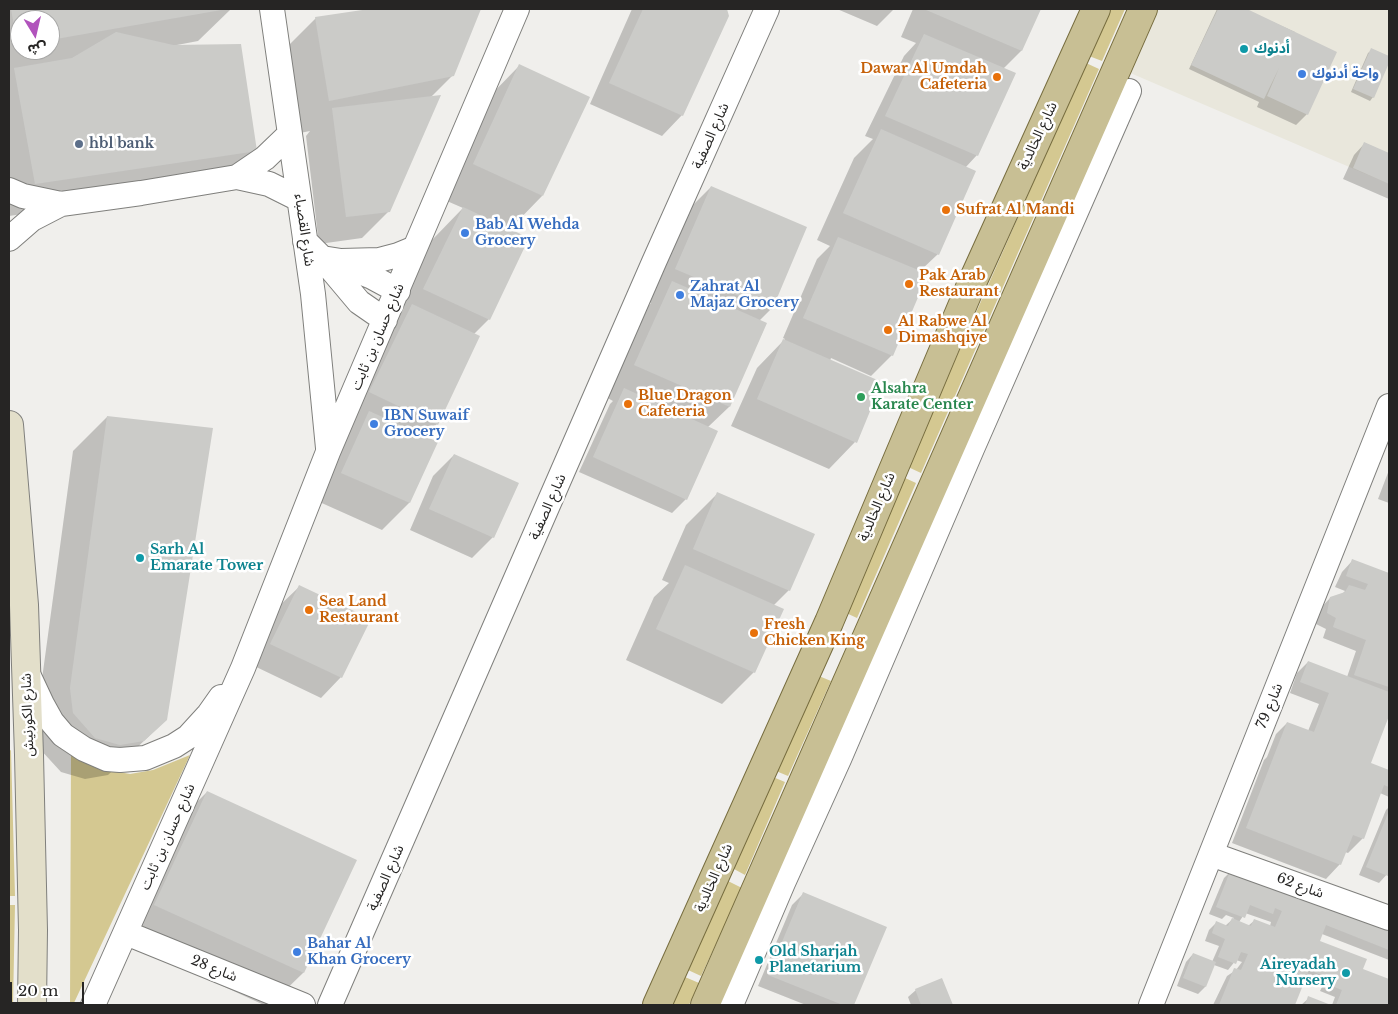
<!DOCTYPE html>
<html>
<head>
<meta charset="utf-8">
<style>
	body { margin:0 }
	#map { position:relative; width:1398px; height:1014px; overflow:hidden; background:#f0efec; font-family:"Libre Baskerville","Noto Sans Arabic",serif }
	canvas { display:block }
	.frame { position:absolute; inset:0; border:10px solid #262524; pointer-events:none }
	.north { position:absolute; left:10px; top:10px; width:50px; height:50px; box-sizing:border-box; background:#fff; border:1px solid #a8a8a7; border-radius:50%; rotate:171deg; font-size:14px; font-weight:700; line-height:20px; text-align:center; color:#262524 }
	.north::after { content:''; display:block; margin:auto; width:18px; height:22px; background:#b153bc; clip-path:polygon(50% 0,100% 100%,50% 72%,0 100%) }
	.scale { position:absolute; left:10px; top:982px; width:74px; height:22px; box-sizing:border-box; border:2px solid #262524; border-top:0; padding-left:6px; font-size:15px; line-height:18px; white-space:nowrap; color:#262524; -webkit-text-stroke:4px #fff; paint-order:stroke }
</style>
</head>
<body>
<div id="map">
<canvas width="1398" height="1014"></canvas>
<div class="frame"></div>
<div class="north">ش</div>
<div class="scale">20 m</div>
</div>
<script>
const c = document.querySelector('canvas').getContext('2d');
c.lineJoin = 'round';
function fill(path, color) { c.fillStyle = color; c.fill(path, 'evenodd'); }
const poly = rows => new Path2D(rows.map(r => 'M' + r).join(''));
function strokePath(path, color, width, dash) { c.strokeStyle = color; c.lineWidth = width; c.lineCap = dash ? 'butt' : 'round'; c.setLineDash(dash || []); c.stroke(path); }
function drawText(font, color, halo, rows, align = 'center') {
  c.font = font + ' "Libre Baskerville","Noto Sans Arabic",serif'; c.lineWidth = 5; c.setLineDash([]); c.textBaseline = 'middle'; c.strokeStyle = halo; c.fillStyle = color; for (const [text, x, y, turn = 0] of rows) {
    c.save(); c.translate(x, y); c.rotate((+turn || 0) * Math.PI / 180); c.textAlign = isNaN(turn) ? turn : align; if (halo) c.strokeText(text, 0, 0); c.fillText(text, 0, 0); c.restore();
  }
}
const built = poly([
	[1156,9,1389,9,1389,184,1128,72]
]);
const green = poly([
	[1110,9,1125,9,1102,61,1089,56],
	[1086,63,1099,69,921,473,908,467],
	[903,477,916,483,857,618,844,612],
	[819,676,831,681,788,776,776,771],
	[11,750,15,896,9,896,9,751],
	[71,755,96,768,130,774,153,770,190,755,73,1005,70,1005],
	[773,777,785,782,745,875,734,869],
	[728,881,742,888,701,976,688,970],
	[9,905,15,905,13,1005,9,1005],
	[685,977,699,983,689,1005,673,1005]
]);
const shadow = poly([
	[9,9,231,9,198,41,177,45,256,151,221,185,9,216],
	[20,20,50,20,50,50,20,50],
	[377,9,480,9,453,75,431,97,389,211,362,238,319,244,306,136,310,131,295,134,282,52,316,18],
	[632,9,726,9,727,16,682,115,662,136,590,104],
	[837,9,894,9,877,26],
	[913,9,1039,9,1021,51,1003,69,977,155,965,168,938,254,919,272,892,355,871,376,831,358,830,361,855,442,829,469,731,426,757,368,785,339,783,338,817,259,830,246,817,240,854,158,873,139,865,136,904,56,916,43,901,37],
	[1217,9,1244,9,1295,32,1307,114,1296,125,1257,107,1259,102,1189,69],
	[1372,50,1389,57,1389,60,1373,97,1370,101,1351,92,1368,53],
	[519,66,542,196,509,230,489,319,474,334,437,424,424,437,436,442,409,503,382,530,315,500,343,439,349,432,336,426,393,320,432,240,463,208,440,198,486,100],
	[1365,143,1389,154,1389,199,1343,179,1354,155],
	[711,187,771,309,759,321,766,324,729,407,708,427,686,499,672,513,579,472,610,404,613,401,604,396,641,314,651,303,645,300,680,218],
	[107,417,166,720,108,775,85,779,61,772,39,748,36,723,73,451],
	[454,455,493,537,472,558,410,530,433,476],
	[1389,470,1389,503,1378,499],
	[718,493,789,590,773,606,754,672,722,704,626,660,654,597,669,583,662,580,686,525],
	[1353,560,1389,575,1389,713,1369,764,1389,771,1389,797,1380,793,1363,838,1348,853,1345,852,1340,864,1326,879,1232,843,1264,760,1267,757,1276,734,1287,723,1308,731,1319,704,1290,693,1297,673,1308,662,1347,677,1356,651,1323,638,1326,629,1316,624,1319,610,1330,598,1342,594,1345,591,1335,587,1342,572],
	[299,587,341,677,321,698,250,664,278,607],
	[207,792,355,860,303,973,270,1005,264,1005,120,939,172,827],
	[1389,807,1389,872,1379,883,1359,875,1386,810],
	[1231,871,1389,933,1389,960,1322,934,1317,946,1362,970,1389,981,1389,1005,1332,1005,1335,997,1320,991,1323,985,1304,978,1293,1005,1213,1005,1227,976,1236,970,1242,962,1236,960,1228,970,1214,965,1205,987,1198,994,1177,986,1186,962,1193,954,1212,962,1219,946,1205,941,1209,930,1217,922,1225,926,1234,918,1226,915,1222,919,1209,914,1224,878],
	[1245,913,1271,922,1270,926,1255,920,1248,926,1239,922],
	[803,894,885,928,853,1005,806,1005,758,986,792,905],
	[942,980,951,1005,911,1005,908,997,916,990],
	[1309,998,1328,1005,1301,1005]
]);
const building = poly([
	[11,9,221,9,221,10,50,40,50,20,20,20,20,45,18,46],
	[369,9,481,9,454,76,329,101,315,17],
	[643,9,727,9,729,16,683,116,609,83],
	[924,9,1041,9,1022,51],
	[1218,9,1247,9,1337,52,1308,115,1267,96,1279,68,1264,99,1191,65],
	[116,32,173,45,241,44,257,151,35,184,14,68,72,58],
	[924,34,1016,73,978,156,885,116],
	[1371,48,1389,56,1389,63,1374,98,1353,89],
	[519,64,590,97,543,196,473,164],
	[441,95,390,212,346,217,332,108],
	[881,129,976,171,939,255,843,213],
	[1364,142,1389,153,1389,184,1353,168],
	[711,186,807,227,772,310,675,269],
	[463,207,529,238,490,320,423,289],
	[838,237,928,274,893,356,803,318],
	[672,281,767,323,730,407,634,365],
	[412,304,480,336,438,425,369,392],
	[783,339,882,382,857,443,757,399],
	[624,388,718,431,687,500,593,457],
	[369,411,438,442,410,503,341,473],
	[107,416,213,428,167,720,144,741,120,745,95,738,73,713,70,688],
	[454,454,519,483,494,538,429,509],
	[717,492,815,534,790,591,693,549],
	[1352,559,1389,573,1389,687,1354,675,1366,640,1333,627,1336,618,1327,613,1330,597,1345,592,1349,585,1365,590,1368,584,1346,576],
	[685,565,784,609,755,673,656,629],
	[299,585,371,619,342,678,270,644],
	[1308,661,1389,692,1389,716,1371,763,1389,770,1389,787,1384,785,1364,839,1353,835,1341,865,1246,828,1287,722,1314,732,1329,693,1300,682],
	[207,791,357,860,304,973,154,905],
	[1389,811,1389,873,1388,876,1366,867],
	[1231,869,1389,931,1389,950,1326,925,1320,941,1367,959,1363,969,1389,979,1389,1005,1336,1005,1342,990,1327,984,1329,978,1309,970,1295,1005,1287,1004,1287,1005,1219,1005,1234,968,1241,970,1248,954,1241,952,1236,964,1218,957,1225,939,1212,933,1216,921,1228,926,1232,918,1251,926,1254,919,1275,927,1282,911,1275,908,1273,914,1250,905,1245,918,1216,907],
	[803,892,887,927,854,1005,843,1005,768,975],
	[1193,953,1216,962,1206,987,1183,978],
	[942,978,953,1005,921,1005,915,989],
	[1308,996,1331,1005,1305,1005]
]);
const minor = poly([
	[272,9,313,294,328,448],
	[237,177,265,158,290,134],
	[9,190,23,196,61,204],
	[9,239,32,219,61,204,141,193,237,177,269,184,299,199],
	[305,241,322,258,359,302,385,320],
	[322,258,341,261,379,260,398,255,415,248],
	[343,265,372,277,398,291],
	[27,672,42,704,52,722,63,735,84,749,107,759,120,760,145,758,174,746,188,737,209,714,221,697],
	[1211,854,1389,918],
	[126,933,303,1005],
	[93,1005,243,668,328,452,517,9],
	[330,1005,654,262,767,9],
	[731,1005,783,883,840,757,972,449,1129,91],
	[1151,1005,1389,406]
]);
const secondary = poly([
	[9,425,24,605,29,755,33,930,32,1005]
]);
const primary = poly([
	[657,1005,829,622,971,285,1096,9],
	[705,1005,1143,9]
]);
const markers = [
	[1244,49,5,"#0f9aa8"],
	[1302,74,5,"#3f7fe0"],
	[997,77,5,"#e8710a"],
	[79,144,5,"#5c6f8a"],
	[946,210,5,"#e8710a"],
	[465,233,5,"#3f7fe0"],
	[909,284,5,"#e8710a"],
	[680,295,5,"#3f7fe0"],
	[888,330,5,"#e8710a"],
	[861,397,5,"#2e9e5b"],
	[628,404,5,"#e8710a"],
	[374,424,5,"#3f7fe0"],
	[140,558,5,"#0f9aa8"],
	[309,610,5,"#e8710a"],
	[754,633,5,"#e8710a"],
	[297,952,5,"#3f7fe0"],
	[759,960,5,"#0f9aa8"],
	[1346,973,5,"#0f9aa8"]
];
const cultureNames = [
	["أدنوك",1254,49],
	["Sarh Al",150,550],
	["Emarate Tower",150,566],
	["Old Sharjah",769,952],
	["Planetarium",769,968],
	["Aireyadah",1336,965,"right"],
	["Nursery",1336,981,"right"]
];
const foodNames = [
	["Dawar Al Umdah",987,69,"right"],
	["Cafeteria",987,85,"right"],
	["Sufrat Al Mandi",956,210],
	["Pak Arab",919,276],
	["Restaurant",919,292],
	["Al Rabwe Al",898,322],
	["Dimashqiye",898,338],
	["Blue Dragon",638,396],
	["Cafeteria",638,412],
	["Sea Land",319,602],
	["Restaurant",319,618],
	["Fresh",764,625],
	["Chicken King",764,641]
];
const shopNames = [
	["واحة أدنوك",1312,74],
	["Bab Al Wehda",475,225],
	["Grocery",475,241],
	["Zahrat Al",690,287],
	["Majaz Grocery",690,303],
	["IBN Suwaif",384,416],
	["Grocery",384,432],
	["Bahar Al",307,944],
	["Khan Grocery",307,960]
];
const streetNames = [
	["شارع الصفية",711,136,-66],
	["شارع الخالدية",1038,136,-65],
	["شارع القصباء",304,230,82],
	["شارع حسان بن ثابت",378,337,-67],
	["شارع الصفية",548,507,-66],
	["شارع الخالدية",877,507,-67],
	["شارع 79",1270,706,-68],
	["شارع الكورنيش",28,715,-92],
	["شارع حسان بن ثابت",168,837,-66],
	["شارع الصفية",386,878,-66],
	["شارع الخالدية",714,878,-66],
	["شارع 62",1300,886,20],
	["شارع 28",214,969,22]
];
const serviceNames = [
	["hbl bank",89,144]
];
const leisureNames = [
	["Alsahra",871,389],
	["Karate Center",871,405]
];
fill(built, '#e9e7dc');
fill(green, '#d4c891');
fill(shadow, '#0003');
fill(building, '#cbcbc8');
strokePath(minor, '#7f7f7c', 26);
strokePath(secondary, '#7f7f7c', 30);
strokePath(primary, '#776d3f', 30);
strokePath(minor, '#fff', 24);
strokePath(secondary, '#e3dfca', 28);
strokePath(primary, '#c8bf94', 28);
for (const [x, y, r, color] of markers) { const dot = new Path2D(); dot.arc(x, y, r, 0, 2 * Math.PI); c.fillStyle = color; c.fill(dot); strokePath(dot, '#fff', 2); }
drawText('bold 14px', '#0d838f', '#fff', cultureNames, 'left');
drawText('bold 14px', '#c56008', '#fff', foodNames, 'left');
drawText('bold 14px', '#366cbe', '#fff', shopNames, 'left');
drawText('14px', '#262524', '#fff', streetNames);
drawText('bold 14px', '#4e5e75', '#fff', serviceNames, 'left');
drawText('bold 14px', '#27864d', '#fff', leisureNames, 'left');
</script>
</body>
</html>
